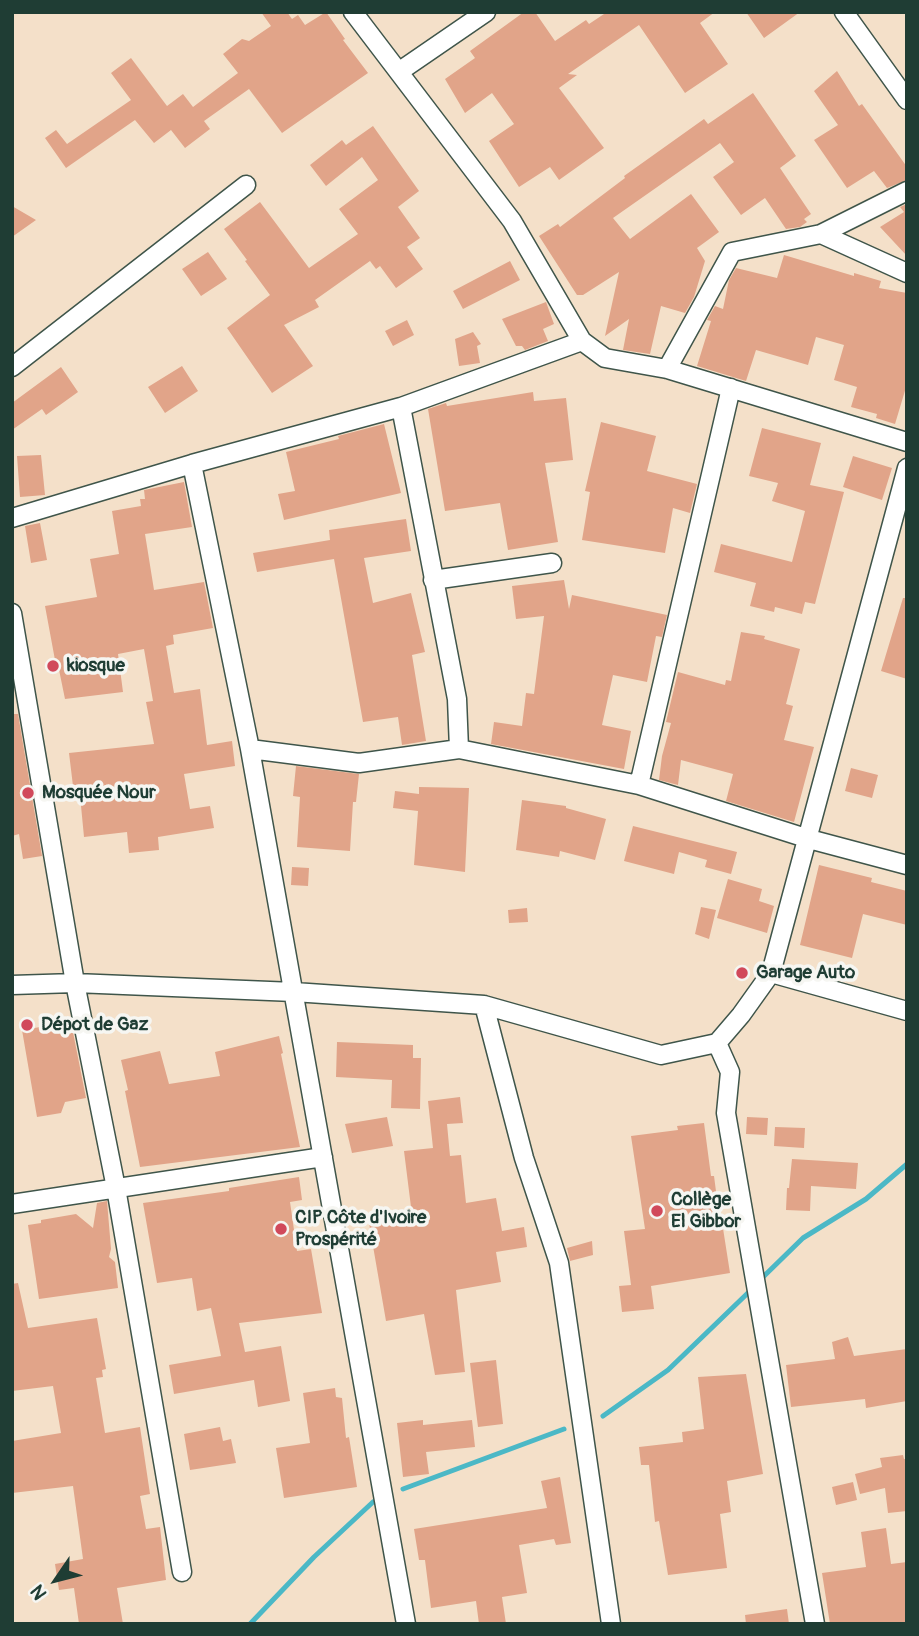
<!DOCTYPE html>
<html>
<head>
<meta charset="utf-8">
<style>
	body { margin:0 }
	#map { position:relative; width:919px; height:1636px; overflow:hidden; background:#f4e0c9; font-family:Pangolin,sans-serif }
	canvas { display:block }
	.frame { position:absolute; inset:0; border:14px solid #1f3d34; pointer-events:none }
	.north { position:absolute; left:21px; top:1545px; width:70px; height:70px; -webkit-text-stroke:5px #f6f6f2; paint-order:stroke; rotate:235deg; font-size:19px; font-weight:700; line-height:28px; text-align:center; color:#1f3d34 }
	.north::after { content:''; display:block; margin:auto; width:24px; height:32px; background:#1f3d34; clip-path:polygon(50% 0,100% 100%,50% 72%,0 100%) }
</style>
</head>
<body>
<div id="map">
<canvas width="919" height="1636"></canvas>
<div class="frame"></div>
<div class="north">N</div>
</div>
<script>
const c = document.querySelector('canvas').getContext('2d');
c.lineJoin = 'round';
const poly = rows => new Path2D(rows.map(r => 'M' + r).join(''));
function strokePath(path, color, width, dash) { c.strokeStyle = color; c.lineWidth = width; c.lineCap = dash ? 'butt' : 'round'; c.setLineDash(dash || []); c.stroke(path); }
function fill(path, color) { c.fillStyle = color; c.fill(path, 'evenodd'); }
function drawText(font, color, halo, rows, align = 'center') {
  c.font = font + ' Pangolin,sans-serif'; c.lineWidth = 7; c.setLineDash([]); c.textBaseline = 'middle'; c.strokeStyle = halo; c.fillStyle = color; for (const [text, x, y, turn = 0] of rows) {
    c.save(); c.translate(x, y); c.rotate((+turn || 0) * Math.PI / 180); c.textAlign = isNaN(turn) ? turn : align; if (halo) c.strokeText(text, 0, 0); c.fillText(text, 0, 0); c.restore();
  }
}
const stream = poly([
	[761,1279,803,1238,866,1199,907,1164],
	[603,1416,668,1370,752,1289],
	[403,1489,564,1429],
	[250,1624,314,1557,373,1502]
]);
const building = poly([
	[261,12,287,12,292,19,298,15,305,25,326,12,345,39,343,40,368,73,282,133,249,89,204,121,210,129,185,148,171,130,154,143,135,120,66,168,45,138,56,130,67,144,131,100,111,73,131,58,167,106,183,94,193,107,238,73,223,54,242,39,249,41,271,26],
	[524,12,535,12,555,41,586,20,589,24,607,12,715,12,700,23,728,64,685,93,639,25,568,74,577,75,559,88,604,148,559,180,550,167,519,187,489,141,514,124,492,93,465,113,445,79,475,58,470,51],
	[746,12,800,12,764,38],
	[837,71,859,106,862,104,907,167,907,180,887,188,874,171,847,188,814,140,838,125,814,91],
	[753,93,796,156,780,168,811,214,804,219,807,222,800,227,786,229,765,198,741,215,713,177,734,162,720,143,613,218,630,239,691,194,719,232,697,248,705,261,694,297,685,313,661,306,650,354,623,350,629,319,605,336,619,272,583,295,577,295,539,236,558,224,560,227,625,178,624,176,704,119,708,124],
	[373,126,419,191,398,207,420,238,407,247,423,269,396,288,380,266,376,269,370,261,315,300,319,307,284,325,313,366,272,393,227,328,270,295,245,261,247,260,224,229,260,202,309,268,358,234,339,209,378,180,362,157,326,186,310,165,342,140,346,145],
	[907,204,907,256,880,227,904,212,900,207],
	[12,206,36,220,12,237],
	[208,252,227,279,201,296,182,269],
	[784,255,854,276,854,273,881,281,879,288,907,293,907,384,895,424,876,418,877,414,851,407,857,387,834,380,844,345,816,337,808,365,756,350,746,381,697,366,711,321,707,320,715,306,723,309,729,280,736,268,777,278],
	[510,261,520,280,463,309,453,291],
	[546,302,554,324,543,329,548,341,525,350,522,346,516,346,502,319],
	[407,320,414,335,393,346,385,331],
	[473,332,481,344,477,346,480,363,459,366,455,339],
	[182,366,198,391,165,413,148,387],
	[61,367,78,392,46,415,42,409,12,430,12,403],
	[533,392,534,401,566,398,573,460,545,463,558,542,508,550,500,503,445,511,428,409,446,403,447,406],
	[601,422,656,436,647,471,697,484,690,513,673,508,665,553,582,540,590,492,585,491],
	[384,424,401,493,284,520,278,494,295,491,286,452,339,439,338,436],
	[762,428,821,443,810,485,844,492,815,604,805,602,802,614,775,607,774,612,750,606,756,583,714,572,721,544,792,562,805,511,772,501,778,483,749,476],
	[41,455,45,495,20,497,17,456],
	[853,456,892,468,882,500,843,487],
	[184,482,192,527,145,534,154,590,204,582,213,628,173,635,174,644,166,646,174,693,200,689,207,745,232,741,235,766,184,774,190,809,210,806,214,828,158,837,159,850,129,853,127,832,84,837,79,785,73,786,69,753,154,744,146,702,153,701,144,649,118,654,123,692,65,699,57,660,55,660,45,606,97,597,90,559,119,554,112,511,141,506,140,499,145,499,144,490],
	[406,519,411,551,364,558,373,603,411,593,425,652,412,655,426,741,402,745,398,717,363,722,334,559,257,572,253,553,330,540,329,530],
	[40,523,47,560,31,563,25,526],
	[564,580,569,609,572,595,667,615,662,637,656,636,647,682,613,675,602,725,631,731,624,769,491,744,494,722,522,726,526,693,534,694,544,616,516,619,512,586],
	[903,598,907,598,907,679,881,671],
	[741,632,765,636,764,639,800,649,786,704,793,706,784,740,814,747,794,822,726,801,733,774,681,760,678,785,659,780,662,756,671,723,666,722,678,672,725,685,726,680,731,681],
	[12,714,18,714,42,856,23,859,19,834,12,836],
	[296,766,359,774,356,802,353,802,350,851,297,847,300,797,293,796],
	[851,768,878,775,872,798,845,791],
	[419,787,469,788,465,872,414,865,418,811,393,808,395,791,419,794],
	[522,800,566,806,566,808,606,819,595,860,560,851,559,857,516,850],
	[633,826,737,852,731,874,705,867,707,860,679,852,674,874,624,861],
	[819,865,872,878,871,882,907,891,907,925,863,914,852,958,800,945],
	[292,867,309,868,308,886,291,885],
	[728,879,762,889,759,901,774,906,767,933,717,918],
	[701,907,716,910,709,939,695,934],
	[527,908,528,922,509,923,508,910],
	[71,1022,86,1098,65,1102,61,1113,37,1117,22,1030],
	[279,1036,283,1053,281,1054,300,1147,140,1167,125,1091,128,1090,121,1060,160,1051,169,1084,220,1076,215,1052],
	[337,1042,413,1045,413,1058,421,1058,420,1109,391,1108,392,1080,336,1077],
	[460,1097,463,1123,447,1124,450,1156,461,1155,466,1203,496,1198,502,1231,524,1227,527,1247,496,1252,501,1282,456,1290,465,1372,435,1375,424,1314,386,1321,369,1223,412,1215,404,1151,433,1148,428,1101],
	[387,1117,393,1146,352,1153,345,1124],
	[747,1117,768,1118,767,1135,746,1134],
	[704,1123,711,1176,714,1176,720,1222,722,1222,730,1273,651,1286,654,1309,622,1312,619,1286,631,1285,624,1231,645,1229,631,1136,678,1130,677,1126],
	[775,1127,805,1128,804,1148,774,1146],
	[792,1159,858,1163,856,1189,811,1186,810,1211,786,1210,787,1188,789,1188],
	[299,1177,302,1200,290,1202,297,1251,311,1249,322,1313,239,1323,245,1352,281,1346,290,1401,258,1407,254,1380,174,1394,169,1365,221,1356,211,1308,197,1311,192,1278,157,1283,143,1203,229,1191,229,1188],
	[107,1201,111,1249,109,1257,115,1262,118,1288,39,1299,28,1225,41,1223,41,1220,76,1214,93,1228,97,1203],
	[592,1241,593,1255,570,1261,567,1248],
	[18,1283,28,1328,97,1318,106,1369,102,1370,103,1377,96,1378,105,1433,140,1427,150,1494,140,1496,146,1529,160,1527,166,1580,117,1588,123,1624,79,1624,74,1588,59,1590,55,1564,83,1559,73,1486,12,1493,12,1441,61,1433,53,1386,12,1391,12,1284],
	[848,1337,854,1356,907,1349,907,1401,866,1408,865,1399,791,1407,786,1365,835,1359,832,1342],
	[496,1360,503,1424,478,1427,470,1363],
	[746,1374,763,1474,727,1481,731,1512,720,1514,727,1568,668,1575,659,1521,655,1522,649,1465,641,1465,639,1447,683,1442,682,1432,704,1429,698,1377],
	[335,1388,336,1397,342,1398,346,1438,349,1437,357,1487,284,1498,276,1448,310,1443,303,1393],
	[423,1420,423,1425,472,1420,475,1447,426,1452,429,1474,403,1477,397,1423],
	[220,1427,223,1441,231,1439,236,1463,190,1470,184,1434],
	[903,1455,904,1459,907,1459,907,1511,888,1513,885,1488,860,1494,855,1474,882,1467,880,1458],
	[560,1477,571,1543,556,1545,554,1539,519,1545,527,1593,502,1597,506,1624,479,1624,476,1601,431,1608,425,1560,419,1560,414,1529,547,1508,541,1481],
	[853,1482,857,1500,836,1505,832,1487],
	[886,1528,891,1564,907,1562,907,1624,830,1624,822,1573,866,1567,861,1532],
	[787,1609,789,1624,746,1624,745,1615]
]);
const minor = poly([
	[353,12,512,221,582,341,605,358,667,369,907,442],
	[844,12,907,100],
	[400,71,486,12],
	[821,234,907,273],
	[12,367,246,185],
	[667,369,732,252,821,234,907,191],
	[401,407,457,699,459,749],
	[192,464,250,749,406,1624],
	[12,518,192,464,401,407,582,341],
	[433,580,552,563],
	[12,613,75,983,116,1188,182,1572],
	[250,749,359,763,459,749,639,785,809,839,907,865],
	[639,785,731,388],
	[771,973,907,468],
	[12,985,75,983,294,992,484,1005,661,1055,717,1043,741,1015,771,973,907,1011],
	[484,1005,524,1158,559,1263,611,1624],
	[717,1043,730,1072,726,1113,815,1624],
	[12,1204,323,1157]
]);
const markers = [
	[53,666,7,"#d1495b"],
	[28,793,7,"#d1495b"],
	[742,973,7,"#d1495b"],
	[27,1025,7,"#d1495b"],
	[657,1211,7,"#d1495b"],
	[281,1229,7,"#d1495b"]
];
const poiNames = [
	["kiosque",67,666],
	["Mosquée Nour",42,793],
	["Garage Auto",756,973],
	["Dépot de Gaz",41,1025],
	["Collège",671,1200],
	["El Gibbor",671,1222],
	["CIP Côte d'Ivoire",295,1218],
	["Prospérité",295,1240]
];
strokePath(stream, '#4bb8c6', 5);
fill(building, '#e1a489');
strokePath(minor, '#3f554a', 21);
strokePath(minor, '#fff', 18);
for (const [x, y, r, color] of markers) { const dot = new Path2D(); dot.arc(x, y, r, 0, 2 * Math.PI); c.fillStyle = color; c.fill(dot); strokePath(dot, '#f6f6f2', 2.5); }
drawText('bold 19px', '#1f3d34', '#f6f6f2', poiNames, 'left');
</script>
</body>
</html>
